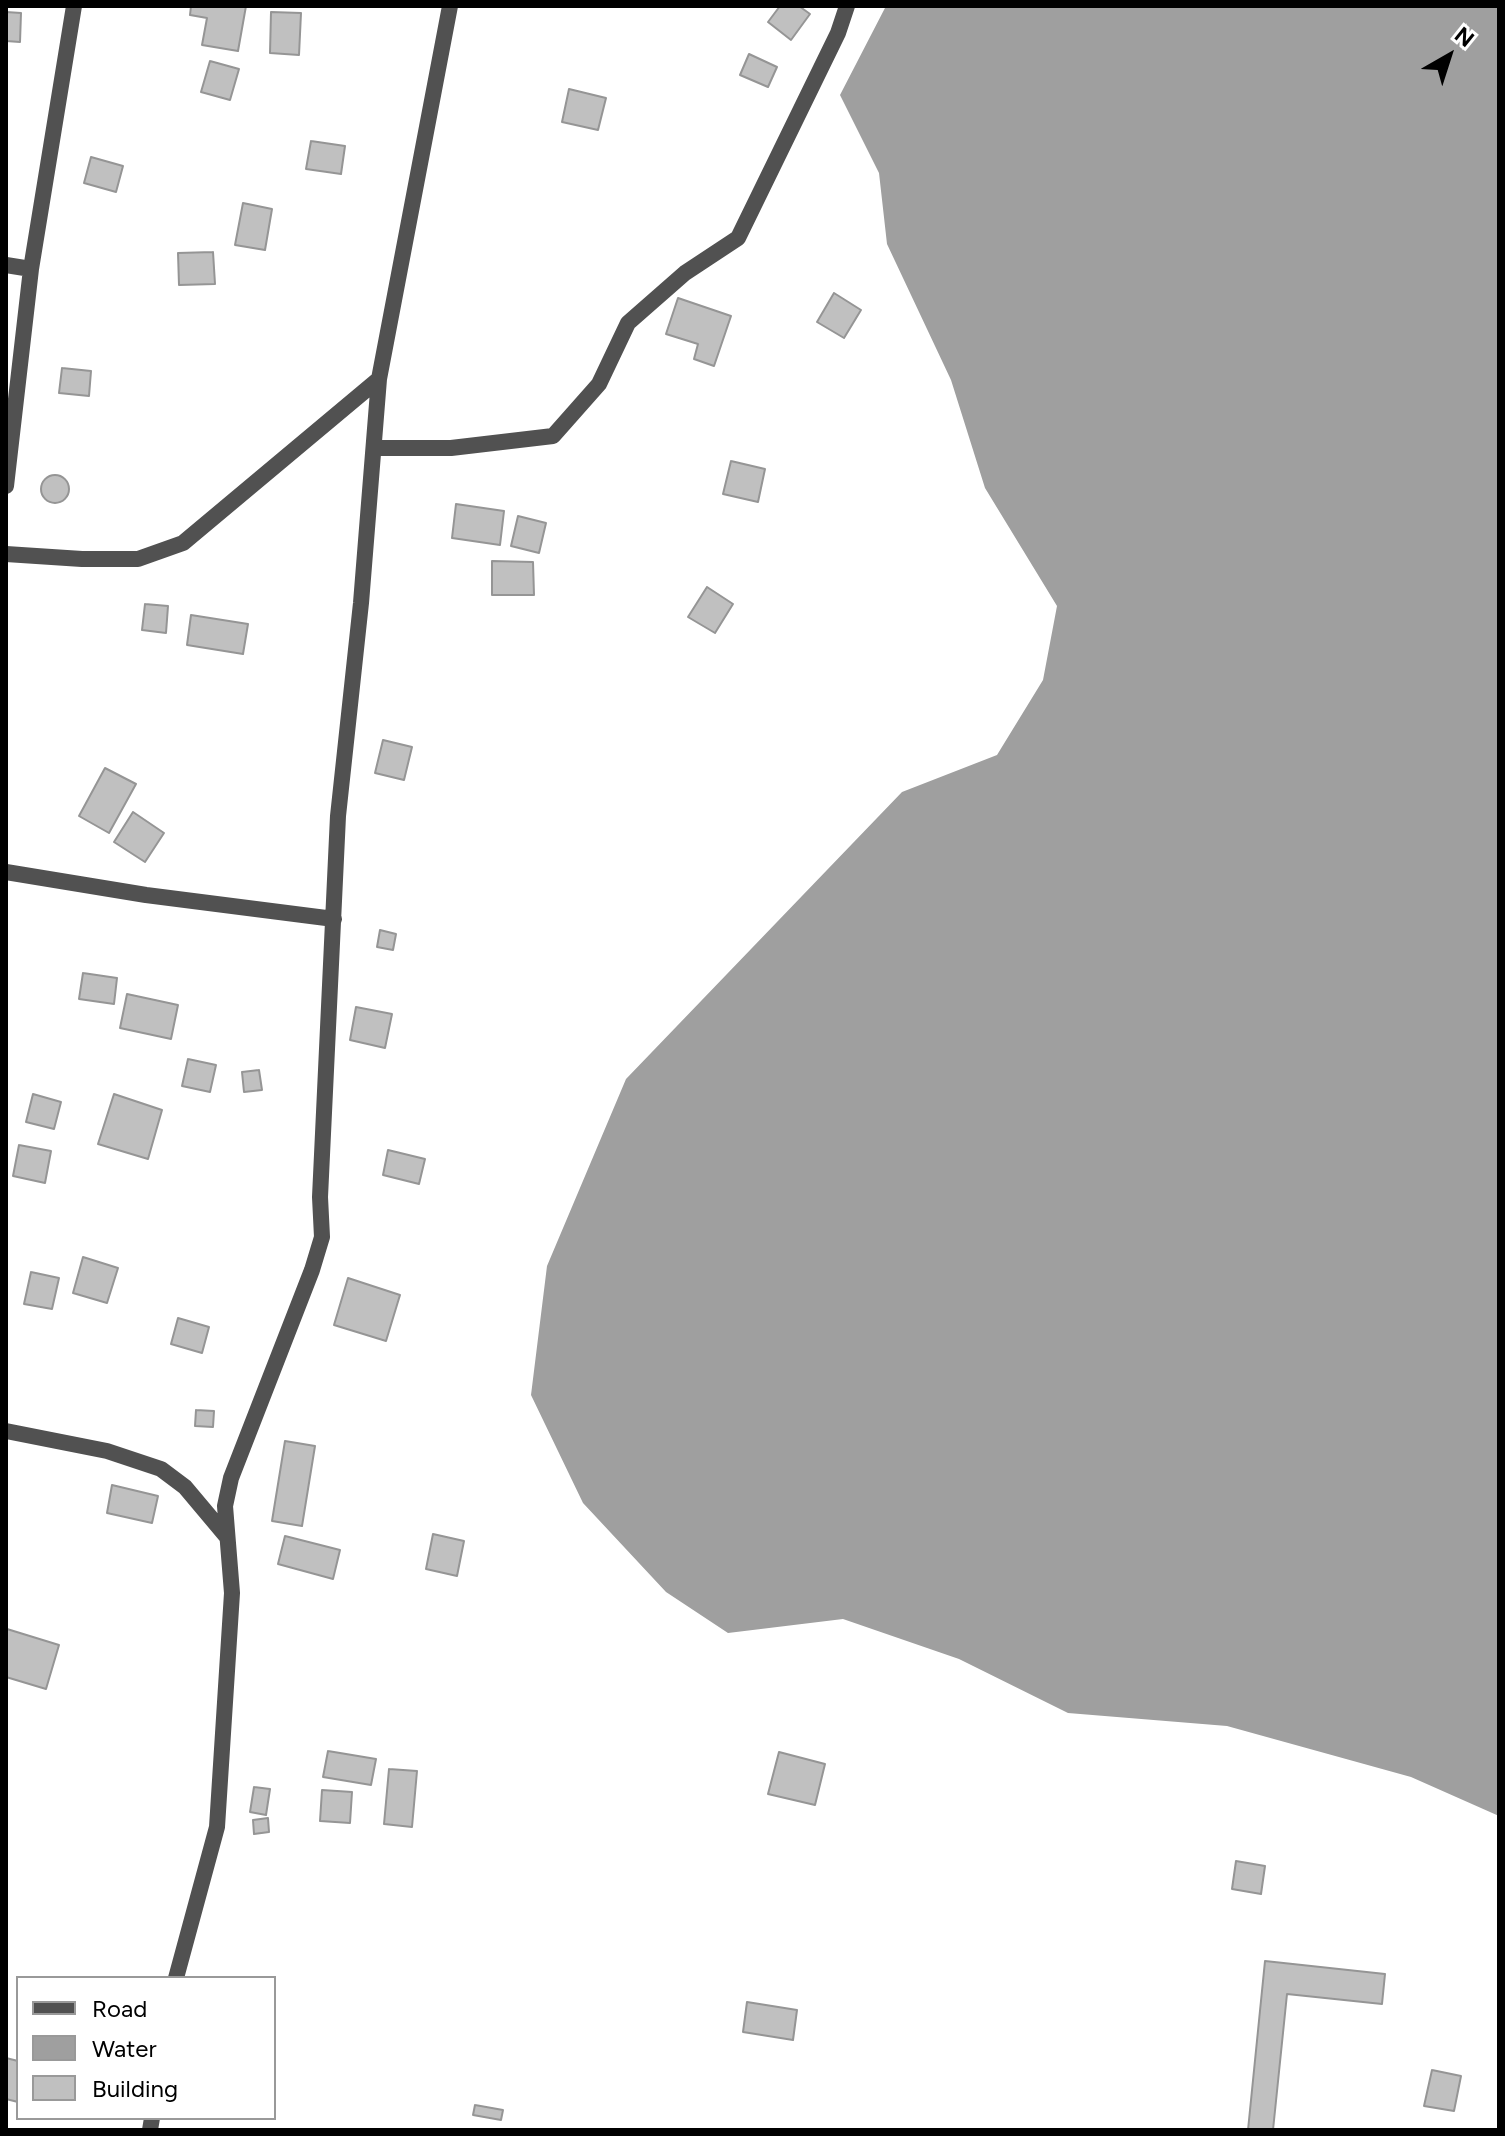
<!DOCTYPE html>
<html>
<head>
<meta charset="utf-8">
<style>
	body { margin:0 }
	#map { position:relative; width:1505px; height:2136px; overflow:hidden; background:#fff; font-family:Figtree,sans-serif }
	canvas { display:block }
	.frame { position:absolute; inset:0; border:8px solid #000; pointer-events:none }
	.legend { position:absolute; left:16px; top:1976px; width:260px; height:144px; box-sizing:border-box; background:#fff; border:2px solid #999; margin:0; padding:10px 14px; list-style:none; font-size:24px; color:#000 }
	.legend li { display:flex; align-items:center; gap:16px; height:40px }
	.legend b { width:40px; border:2px solid #999 }
	.north { position:absolute; left:1409px; top:16px; width:80px; height:80px; -webkit-text-stroke:6px #fff; paint-order:stroke; rotate:39deg; font-size:22px; font-weight:700; line-height:32px; text-align:center; color:#000 }
	.north::after { content:''; display:block; margin:auto; width:28px; height:36px; background:#000; clip-path:polygon(50% 0,100% 100%,50% 72%,0 100%) }
</style>
</head>
<body>
<div id="map">
<canvas width="1505" height="2136"></canvas>
<div class="frame"></div>
<ul class="legend">
<li><b style="height:10px;background:#515151"></b>Road</li>
<li><b style="height:22px;background:#9f9f9f"></b>Water</li>
<li><b style="height:22px;background:#c0c0c0"></b>Building</li>
</ul>
<div class="north">N</div>
</div>
<script>
const c = document.querySelector('canvas').getContext('2d');
c.lineJoin = 'round';
function fill(path, color) { c.fillStyle = color; c.fill(path, 'evenodd'); }
const poly = rows => new Path2D(rows.map(r => 'M' + r).join(''));
function strokePath(path, color, width, dash) { c.strokeStyle = color; c.lineWidth = width; c.lineCap = dash ? 'butt' : 'round'; c.setLineDash(dash || []); c.stroke(path); }
const water = poly([
	[886,6,1499,6,1499,1816,1411,1777,1227,1726,1068,1713,959,1659,843,1619,728,1633,666,1592,583,1503,531,1395,547,1266,626,1079,902,792,997,755,1043,680,1057,606,985,488,951,380,887,244,879,173,840,95]
]);
const building = poly([
	[191,6,246,6,238,51,202,45,207,18,190,15,191,6],
	[780,6,799,6,810,14,791,40,768,22,780,6],
	[6,12,21,13,20,42,6,41,6,12],
	[271,12,301,13,299,55,270,53,271,12],
	[749,54,777,67,768,87,740,75,749,54],
	[210,61,239,69,230,100,201,92,210,61],
	[569,89,606,98,598,130,562,122,569,89],
	[311,141,345,146,341,174,306,169,311,141],
	[91,157,123,166,116,192,84,183,91,157],
	[243,203,272,209,265,250,235,245,243,203],
	[213,252,215,284,179,285,178,253,213,252],
	[834,293,861,310,844,338,817,322,834,293],
	[678,298,731,316,714,366,694,359,698,344,666,334,678,298],
	[62,368,91,371,89,396,59,393,62,368],
	[731,461,765,469,758,502,723,494,731,461],
	'41 489a14 14 0 1 1 28 0a14 14 0 1 1-28 0Z',
	[456,504,504,511,500,545,452,538,456,504],
	[518,516,546,523,539,553,511,546,518,516],
	[492,561,533,562,534,595,492,595,492,561],
	[707,587,733,604,715,633,688,617,707,587],
	[145,604,168,606,166,633,142,630,145,604],
	[191,615,248,624,243,654,187,645,191,615],
	[383,740,412,747,404,780,375,773,383,740],
	[105,768,136,784,109,833,79,816,105,768],
	[133,812,164,833,145,862,114,842,133,812],
	[380,930,396,934,393,950,377,947,380,930],
	[83,973,117,978,114,1004,79,999,83,973],
	[127,994,178,1005,171,1039,120,1028,127,994],
	[356,1007,392,1014,385,1048,350,1040,356,1007],
	[188,1059,216,1065,210,1092,182,1086,188,1059],
	[259,1070,262,1090,244,1092,242,1072,259,1070],
	[33,1094,61,1102,54,1129,26,1122,33,1094],
	[114,1094,162,1110,148,1159,98,1144,114,1094],
	[19,1145,51,1151,45,1183,13,1176,19,1145],
	[388,1150,425,1159,419,1184,383,1175,388,1150],
	[83,1257,118,1268,107,1303,73,1293,83,1257],
	[31,1272,59,1278,52,1309,24,1304,31,1272],
	[348,1278,400,1295,386,1341,334,1325,348,1278],
	[178,1318,209,1327,202,1353,171,1344,178,1318],
	[196,1410,214,1411,213,1427,195,1426,196,1410],
	[285,1441,315,1446,302,1526,272,1521,285,1441],
	[112,1485,158,1496,152,1523,107,1513,112,1485],
	[433,1534,464,1541,457,1576,426,1569,433,1534],
	[285,1536,340,1550,333,1579,278,1564,285,1536],
	[7,1629,59,1645,46,1689,6,1677,7,1629],
	[328,1751,376,1759,371,1785,323,1777,328,1751],
	[779,1752,825,1764,815,1805,768,1794,779,1752],
	[389,1769,417,1771,412,1827,384,1824,389,1769],
	[254,1787,270,1789,266,1815,250,1812,254,1787],
	[322,1790,352,1792,350,1823,320,1821,322,1790],
	[268,1818,269,1832,254,1834,253,1820,268,1818],
	[1236,1861,1265,1866,1261,1894,1232,1889,1236,1861],
	[1265,1961,1385,1974,1382,2004,1287,1994,1273,2130,1248,2130,1265,1961],
	[747,2002,797,2010,793,2040,743,2032,747,2002],
	[6,2058,18,2061,18,2102,6,2099,6,2058],
	[1432,2070,1461,2076,1454,2111,1424,2106,1432,2070],
	[475,2105,503,2110,501,2120,473,2115,475,2105]
]);
const minor = poly([
	[6,265,31,269],
	[374,448,451,448,553,436,599,384,628,323,685,273,738,238,838,33,847,6],
	[6,486,31,269,74,6],
	[6,554,82,559,138,559,183,543,379,379],
	[6,872,146,895,334,919],
	[6,1431,107,1451,161,1469,185,1487,227,1537],
	[176,1978,217,1827,232,1593,225,1506,231,1478,312,1270,322,1237,320,1197,338,816,361,603,379,379,450,6],
	[150,2130,152,2118]
]);
fill(water, '#9f9f9f');
fill(building, '#c0c0c0');
strokePath(building, '#959595', 2);
strokePath(minor, '#515151', 16);
</script>
</body>
</html>
